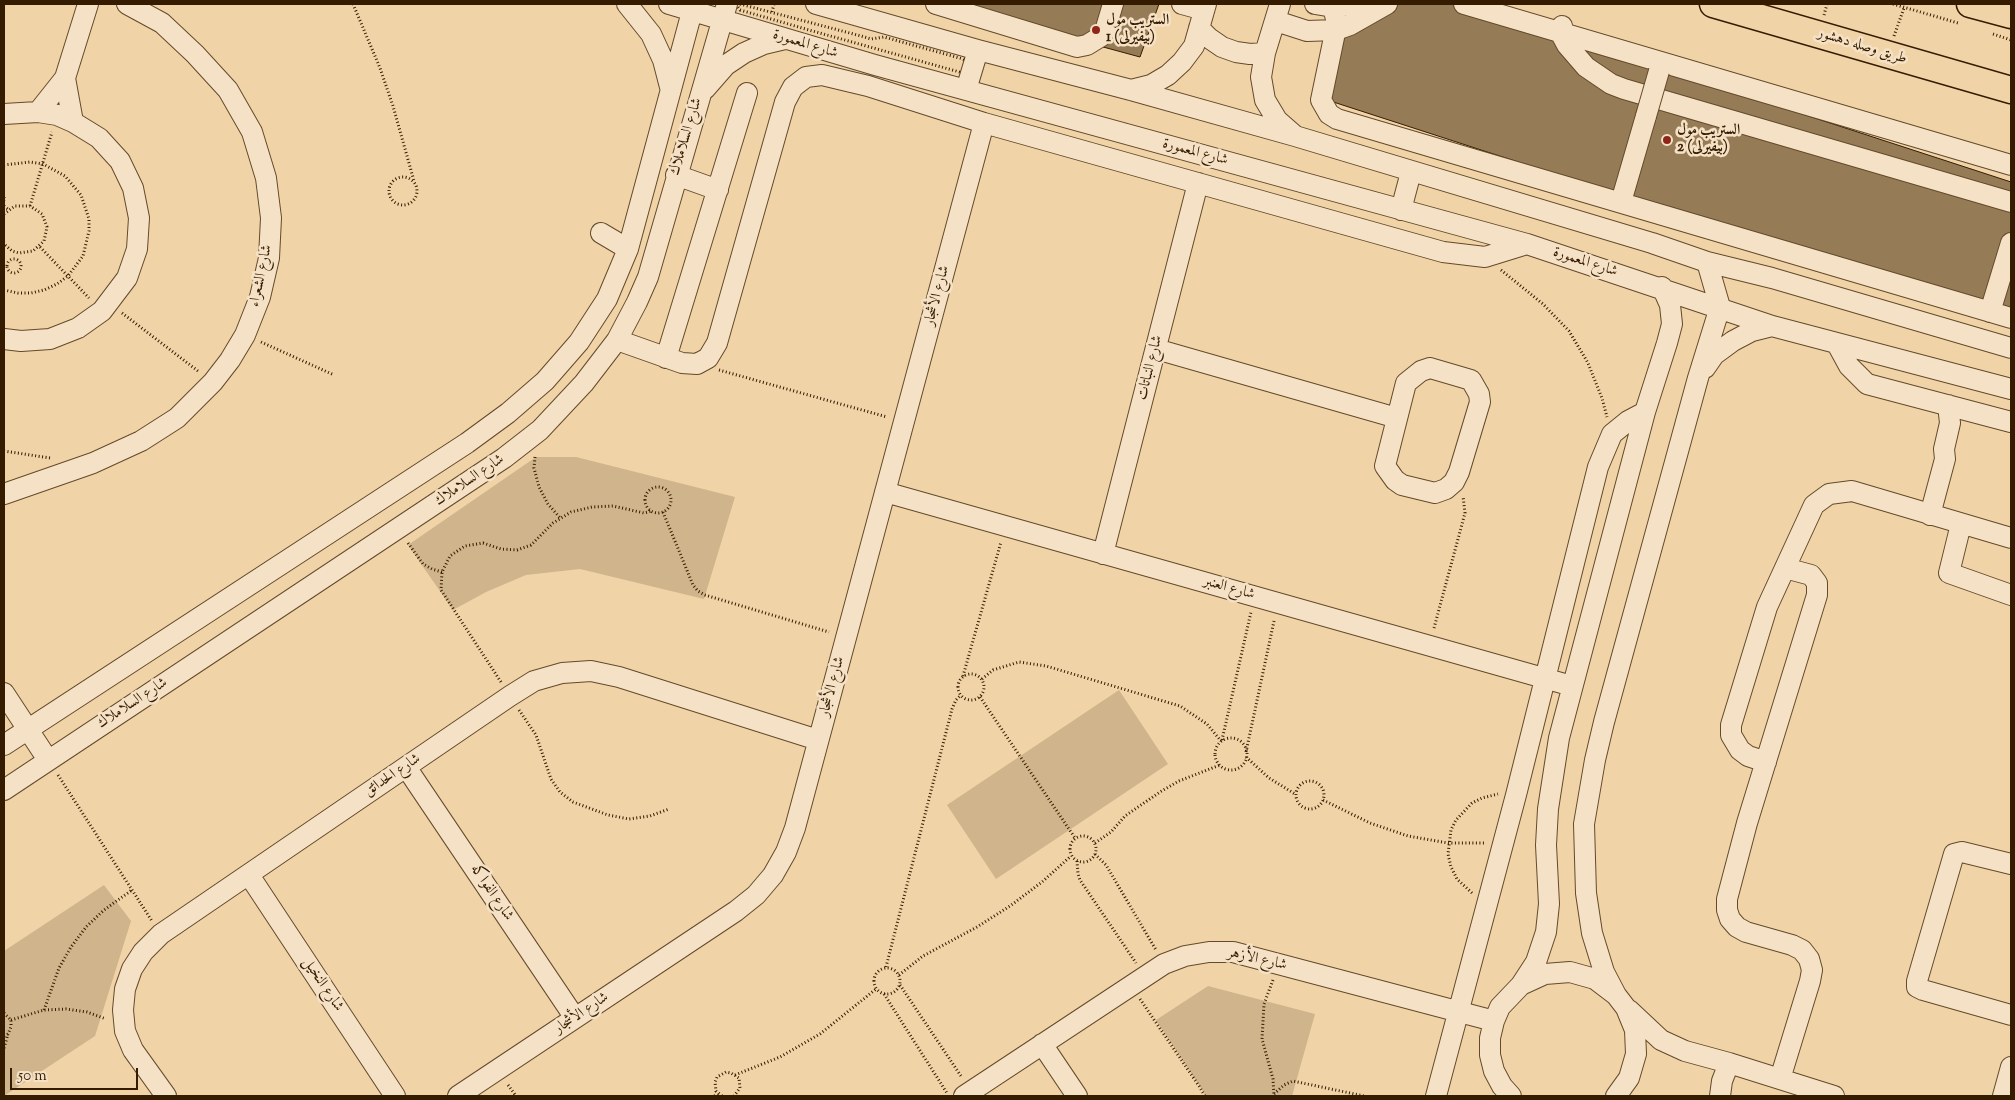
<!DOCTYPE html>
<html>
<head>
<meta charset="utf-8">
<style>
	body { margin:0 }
	#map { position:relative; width:2015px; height:1100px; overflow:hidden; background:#f0d3a7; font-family:"Sorts Mill Goudy",serif }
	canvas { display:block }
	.frame { position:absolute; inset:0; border:5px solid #351c01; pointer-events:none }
	.scale { position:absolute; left:10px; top:1068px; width:128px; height:22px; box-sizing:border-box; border:2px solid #351c01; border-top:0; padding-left:6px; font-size:15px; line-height:18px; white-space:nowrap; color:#351c01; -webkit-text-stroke:4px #f5e2c6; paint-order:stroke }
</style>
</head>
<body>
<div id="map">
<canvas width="2015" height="1100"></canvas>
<div class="frame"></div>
<div class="scale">50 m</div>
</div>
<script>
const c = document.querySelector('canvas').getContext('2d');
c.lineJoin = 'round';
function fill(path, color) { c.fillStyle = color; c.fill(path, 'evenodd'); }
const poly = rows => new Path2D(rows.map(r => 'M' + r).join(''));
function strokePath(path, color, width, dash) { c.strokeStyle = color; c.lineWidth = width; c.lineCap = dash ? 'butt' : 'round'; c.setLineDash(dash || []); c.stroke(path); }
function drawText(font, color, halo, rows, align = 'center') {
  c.font = font + ' "Sorts Mill Goudy",Amiri,serif'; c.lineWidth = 5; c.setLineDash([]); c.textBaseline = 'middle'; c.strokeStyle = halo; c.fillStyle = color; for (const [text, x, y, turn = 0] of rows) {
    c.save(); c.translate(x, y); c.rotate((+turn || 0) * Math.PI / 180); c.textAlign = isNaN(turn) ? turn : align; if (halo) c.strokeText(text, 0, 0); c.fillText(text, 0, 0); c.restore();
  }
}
const green = poly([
	[536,457,576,457,735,497,704,599,580,569,526,575,486,592,453,610,408,545],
	[1119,690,1168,764,996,879,947,805],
	[104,885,131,921,95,1036,4,1096,4,951],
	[1208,986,1315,1014,1292,1096,1202,1096,1205,1094,1156,1020]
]);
const building = poly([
	[945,4,1159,4,1140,57,945,4],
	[1338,4,1465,4,2011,182,2011,322,1321,98,1338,4]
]);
const path = poly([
	[353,4,380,68,393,106,414,181],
	[740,4,861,36,871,39,884,37,963,59,966,61,968,68,963,73,809,30,740,10,738,7,740,4],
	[1893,4,1958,23],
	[772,12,774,4],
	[1824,15,1827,4],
	[1993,34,2011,40],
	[1894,36,1904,8],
	[4,165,30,162,43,164,65,176,81,195,89,219,89,231,83,256,68,276,57,284,44,290,31,293,18,293,4,290],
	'389 191a14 14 0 1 1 28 0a14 14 0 1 1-28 0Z',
	[4,197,4,201],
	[4,206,9,210],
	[30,206,52,132],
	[4,214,15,206,30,206,42,214,47,227,44,241,33,251,19,253,12,251,4,244],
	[40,247,89,298],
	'7 266a7 7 0 1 1 14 0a7 7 0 1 1-14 0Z',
	[1501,270,1543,304,1569,331,1588,363,1602,398,1607,417],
	[122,313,198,371],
	[261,342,334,375],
	[719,370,887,417],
	[4,451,50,458],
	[535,457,534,468,539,487,548,504,561,519],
	'645 500a13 13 0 1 1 26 0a13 13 0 1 1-26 0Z',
	[663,512,693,585,698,591,705,595,829,632],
	[408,543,423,564,432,569,442,572],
	[1434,628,1465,513,1463,496],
	'958 687a13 13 0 1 1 26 0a13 13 0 1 1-26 0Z',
	[963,676,1001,542],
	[982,679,993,670,1019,662,1046,666,1180,706,1207,724,1221,741],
	[501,682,441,590,442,572,450,556,465,546,483,543,501,549,517,550,531,545,553,523,571,512,592,507,613,506,644,513,652,511],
	[980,697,1075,838],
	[519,710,536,735,551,779,560,792,573,802,608,815,629,819,650,816,669,809],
	'1215 754a16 16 0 1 1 32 0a16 16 0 1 1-32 0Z',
	[1222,740,1251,612],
	[1246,752,1274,621],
	[1246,757,1269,778,1295,794],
	[58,775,152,921],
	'1296 795a14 14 0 1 1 28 0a14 14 0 1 1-28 0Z',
	[1323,800,1370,823,1408,836,1448,843,1486,843],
	'1070 849a13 13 0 1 1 26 0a13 13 0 1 1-26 0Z',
	[1095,843,1111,832,1125,816,1160,792,1179,781,1220,765],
	[1095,854,1106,865,1156,950],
	[1077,861,1078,874,1080,880,1136,963],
	[1472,893,1457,879,1451,867,1448,854,1451,830,1456,820,1472,803,1482,798,1498,794],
	[886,967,952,709,956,700,961,695],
	'874 981a13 13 0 1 1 26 0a13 13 0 1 1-26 0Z',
	[899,975,923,956,977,927,1010,906,1042,882,1071,856],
	[1273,980,1264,1004,1262,1039,1273,1079,1274,1096],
	[900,985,961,1076],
	[884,994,947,1093],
	[1140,999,1199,1086,1205,1096],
	[44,1010,59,968,71,947,86,927,104,910,132,890],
	[4,1013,11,1020,11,1027,8,1034,4,1036],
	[11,1020,44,1010,66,1009,87,1012,106,1019],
	[4,1048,8,1034],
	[735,1075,780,1057,820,1034,876,989],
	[508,1085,516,1096],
	[1274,1094,1284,1085,1293,1081,1364,1096],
	[714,1096,719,1095],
	[722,1096,716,1091,715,1082,717,1077,726,1072,731,1073,739,1078,740,1088,734,1096]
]);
const minor = poly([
	[627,4,651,34,663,60,670,87],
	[669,4,875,65,1527,244,1772,326,2011,389],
	[816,4,978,50,1131,90,1295,136,1652,243,1707,262,1772,278,2011,348],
	[936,4,1077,47,1087,45,1100,37,1105,31,1113,4],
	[1182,4,1204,10],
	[1280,4,1265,53,1261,77,1265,100,1277,120,1293,134],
	[1315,4,1333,7,1357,4],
	[1464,4,2011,165],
	[1333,7,1337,23,1321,100,1329,114,1337,119,2011,318],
	[1276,21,1307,31,1336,30,1350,25,1387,4],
	[1562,26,1560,32,1567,45,1586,67,1611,84,1624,89,2011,202],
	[1199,28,1209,38,1222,47,1236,52,1250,54,1265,53],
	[65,78,73,122],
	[705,89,726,65,744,53,764,44,785,39],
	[966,90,978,50],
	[1131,90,1151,85,1168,75,1182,62,1194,46,1206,4],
	[38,112,65,78,88,4],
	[4,114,38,112,57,115,73,122,99,138,120,161,133,188,139,218,137,249,127,278,102,311,78,328,50,339,21,341,4,339],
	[676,175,718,190],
	[1621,202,1646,116],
	[1401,210,1411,172],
	[601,233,628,249],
	[1990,312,2011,243],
	[617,340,682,363,697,364,708,358,717,343,785,102,793,87,806,77,822,75,868,86,984,123,1443,252,1485,257,1527,244],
	[1837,344,1849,366,1867,384,2011,422],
	[1156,349,1397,418],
	[666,358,747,93],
	[1430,368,1471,380,1479,394,1480,402,1459,472,1454,482,1446,489,1435,493,1402,485,1395,480,1385,466,1406,383,1421,371,1430,368],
	[1705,368,1714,355,1733,341,1752,331,1772,326],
	[885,492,1572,686],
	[4,494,93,463,141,441,177,418,213,382,230,360,245,335,260,297,269,258,271,218,266,178,252,132,228,90,195,54,162,23,127,4],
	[1930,515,1945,459,1944,449,1950,423,1948,405],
	[1961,524,1949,573,2011,595],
	[1103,554,1198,183],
	[4,693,48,760],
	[4,745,467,443,508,413,545,381,579,342,607,299,628,249,694,4],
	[1766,762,1748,756,1740,750,1731,735,1731,725,1767,607,1814,505,1829,494,1852,491,2011,538],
	[406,767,575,1018],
	[4,790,504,458,540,430,584,383,617,340,637,302,648,277,727,4],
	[2011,864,1962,852,1954,854,1917,981,1917,987,1923,990,2011,1015],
	[249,875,395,1096],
	[1521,985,1536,962,1546,932,1549,904,1546,845,1548,809,1559,738,1645,412,1667,343,1672,324,1670,305,1662,287],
	[1616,995,1604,972,1592,933,1586,893,1584,824,1595,760,1604,722,1698,378,1720,307,1707,262],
	[1629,1010,1661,1040,1685,1051,1729,1063,1834,1096],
	[1042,1044,1077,1096],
	[1780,1079,1810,981,1812,970,1809,959,1802,950,1792,945,1746,932,1737,927,1730,919,1727,910,1727,899,1747,823,1817,595,1817,583,1811,575,1785,568],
	[166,1096,133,1050,125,1031,123,1010,125,989,132,969,143,952,161,934,510,696,534,681,562,673,591,671,619,677,818,740],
	[458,1096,736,911,756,895,773,875,786,852,795,828,984,123],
	[964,1096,1164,964,1185,956,1209,952,1233,952,1494,1021],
	[1436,1096,1516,795,1598,467,1612,434,1628,421,1645,412],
	[1511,1096,1502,1086,1494,1071,1490,1055,1490,1038,1494,1021,1500,1007,1521,985,1545,974,1570,972,1595,979,1616,995,1626,1008,1635,1030,1636,1054,1629,1078,1616,1096],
	[1720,1096,1722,1081,1729,1063],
	[2003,1096,2011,1067]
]);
const major = poly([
	[1713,4,2011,90],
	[1970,4,2011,15]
]);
const minorBridge = poly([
	[1646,116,1659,71]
]);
const markers = [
	[1096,30,5,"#8f2418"],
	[1667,140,5,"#8f2418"]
];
const poiNames = [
	["الستريب مول",1106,21],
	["1 (بيفيرلى)",1106,38],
	["الستريب مول",1677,131],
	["2 (بيفيرلى)",1677,148]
];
const streetNames = [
	["شارع المعمورة",805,45,17],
	["طريق وصله دهشور",1862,47,17],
	["شارع السلاملاك",687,137,-73],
	["شارع المعمورة",1195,153,15],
	["شارع المعمورة",1585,263,18],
	["شارع الشعراء",262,276,-78],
	["شارع الأشجار",938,296,-75],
	["شارع النباتات",1151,368,-76],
	["شارع السلاملاك",470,481,-34],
	["شارع العنبر",1229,589,16],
	["شارع الأشجار",833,687,-75],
	["شارع السلاملاك",133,704,-33],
	["شارع الحدائق",393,776,-34],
	["شارع الفواكه",491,893,56],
	["شارع الأزهر",1257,960,13],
	["شارع النخيل",322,985,56],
	["شارع الأشجار",582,1014,-34]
];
fill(green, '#d0b48b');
fill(building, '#967b57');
strokePath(building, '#351c01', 1);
strokePath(minor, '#644a2a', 22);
strokePath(major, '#351c01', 29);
strokePath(path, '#351c01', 3, [1, 2.5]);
strokePath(minor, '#f5e2c6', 20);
strokePath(major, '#f0d3a7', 26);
strokePath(minorBridge, '#644a2a', 22, []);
strokePath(minorBridge, '#f5e2c6', 20);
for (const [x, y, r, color] of markers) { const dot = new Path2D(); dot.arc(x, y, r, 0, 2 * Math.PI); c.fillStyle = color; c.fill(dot); strokePath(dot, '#f5e2c6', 2); }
drawText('bold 15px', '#351c01', '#f5e2c6', poiNames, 'left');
drawText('15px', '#351c01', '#f5e2c6', streetNames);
</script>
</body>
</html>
